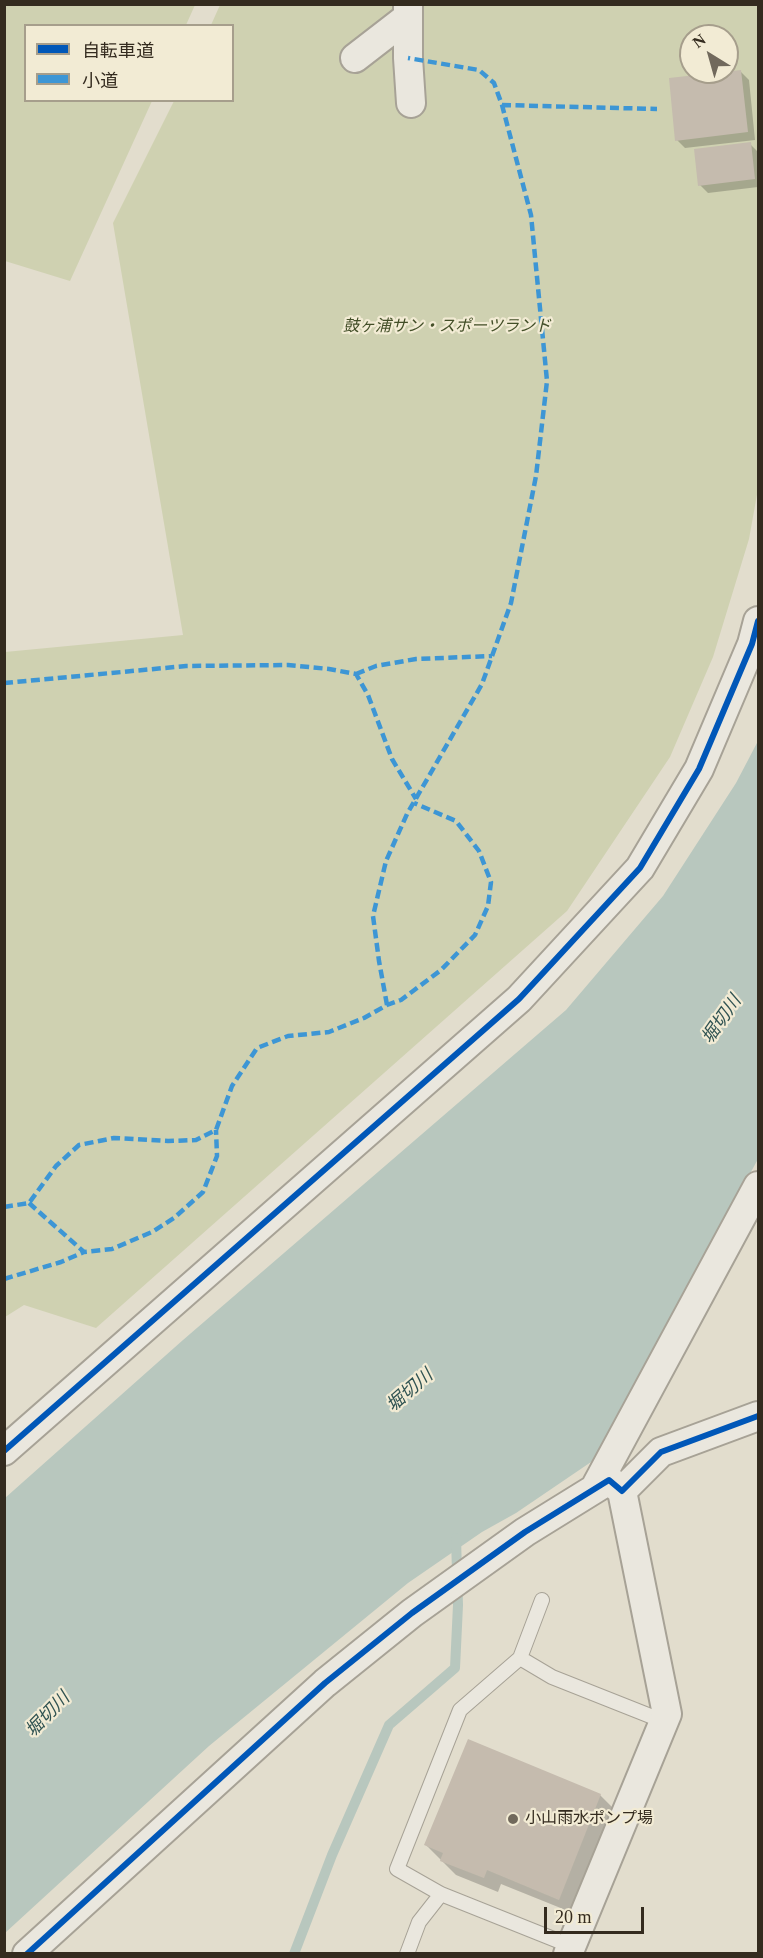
<!DOCTYPE html>
<html>
<head>
<meta charset="utf-8">
<style>
	body { margin:0 }
	#map { position:relative; width:763px; height:1958px; overflow:hidden; background:#e2ddcd; font-family:"Times New Roman","Noto Sans JP",serif }
	canvas { display:block }
	.frame { position:absolute; inset:0; border:6px solid #342b1f; pointer-events:none }
	.legend { position:absolute; left:24px; top:24px; width:210px; height:78px; box-sizing:border-box; background:#f2ebd4; border:2px solid #a69e8c; margin:0; padding:8px 10px; list-style:none; font-size:18px; color:#342b1f }
	.legend li { display:flex; align-items:center; gap:12px; height:30px }
	.legend b { width:30px; border:2px solid #a69e8c }
	.north { position:absolute; left:679px; top:24px; width:60px; height:60px; box-sizing:border-box; background:#f2ebd4; border:2px solid #a69e8c; border-radius:50%; rotate:323deg; font-size:16px; font-weight:700; line-height:24px; text-align:center; color:#342b1f }
	.north::after { content:''; display:block; margin:auto; width:21px; height:27px; background:#71695c; clip-path:polygon(50% 0,100% 100%,50% 72%,0 100%) }
	.scale { position:absolute; left:544px; top:1907px; width:100px; height:27px; box-sizing:border-box; border:3px solid #342b1f; border-top:0; padding-left:8px; font-size:18px; line-height:21px; white-space:nowrap; color:#342b1f; -webkit-text-stroke:4px #f2ebd4; paint-order:stroke }
</style>
</head>
<body>
<div id="map">
<canvas width="763" height="1958"></canvas>
<div class="frame"></div>
<ul class="legend">
<li><b style="height:8px;background:#0057b8"></b>自転車道</li>
<li><b style="height:8px;background:#3d96d5"></b>小道</li>
</ul>
<div class="north">N</div>
<div class="scale">20 m</div>
</div>
<script>
const c = document.querySelector('canvas').getContext('2d');
c.lineJoin = 'round';
function fill(path, color) { c.fillStyle = color; c.fill(path, 'evenodd'); }
const poly = rows => new Path2D(rows.map(r => 'M' + r).join(''));
function strokePath(path, color, width, dash) { c.strokeStyle = color; c.lineWidth = width; c.lineCap = dash ? 'butt' : 'round'; c.setLineDash(dash || []); c.stroke(path); }
function drawText(font, color, halo, rows, align = 'center') {
  c.font = font + ' "Times New Roman","Noto Sans JP",serif'; c.lineWidth = 4.5; c.setLineDash([]); c.textBaseline = 'middle'; c.strokeStyle = halo; c.fillStyle = color; for (const [text, x, y, turn = 0] of rows) {
    c.save(); c.translate(x, y); c.rotate((+turn || 0) * Math.PI / 180); c.textAlign = isNaN(turn) ? turn : align; if (halo) c.strokeText(text, 0, 0); c.fillText(text, 0, 0); c.restore();
  }
}
const green = poly([
	[4,5,195,5,186,25,26,26,26,100,152,101,70,281,5,261],
	[220,5,758,5,758,489,749,539,713,657,670,757,567,911,96,1328,24,1305,5,1317,5,652,183,635,113,223,174,101,232,100,232,26,211,25],
	[691,36,727,36,727,72,691,72]
]);
const water = poly([
	[758,741,758,1159,594,1460,516,1513,482,1532,408,1583,209,1746,5,1933,5,1498,183,1340,566,1010,663,896,736,783]
]);
const shadow = poly([
	[741,72,749,80,755,140,685,148,677,140],
	[750,144,758,152,758,187,708,193,700,185],
	[600,1795,615,1810,573,1913,501,1884,498,1892,456,1875,425,1844]
]);
const stream = poly([
	[294,1954,332,1855,389,1725,455,1668,458,1605,456,1538]
]);
const building = poly([
	[741,70,748,132,675,141,669,78],
	[751,142,755,179,698,186,694,149],
	[468,1739,601,1794,559,1900,487,1870,484,1878,440,1861,443,1853,424,1845]
]);
const lane = poly([
	[542,1600,520,1658,460,1710,397,1869,441,1894,571,1946],
	[520,1658,552,1677,663,1721],
	[407,1954,419,1922,441,1894]
]);
const street = poly([
	[408,4,408,58,411,103],
	[355,58,408,17],
	[4,1451,519,999,640,868,699,769,752,644,758,621],
	[595,1488,758,1186],
	[27,1954,325,1683,412,1613,525,1532,609,1480,622,1491,661,1452,758,1416],
	[568,1954,667,1714,622,1491]
]);
const quiet = poly([
	[502,105,657,109],
	[356,674,376,666,416,659,492,656],
	[4,683,186,666,288,665,329,669,356,674,368,695,392,759,416,799],
	[387,1005,379,961,373,916,386,861,407,814,482,684,511,603,536,476,547,381,531,215,502,105,494,83,479,70,408,58],
	[29,1203,84,1252,112,1249,152,1232,174,1218,203,1192,217,1156,216,1130],
	[4,1207,29,1203,56,1166,79,1145,114,1138,168,1141,196,1140,216,1130,232,1086,257,1048,288,1036,329,1032,364,1018,387,1005,401,1000,441,970,475,935,488,906,491,882,479,851,456,821,414,803],
	[4,1279,61,1262,84,1252]
]);
const cycleway = poly([
	[4,1451,519,999,640,868,699,769,752,644,758,621],
	[27,1954,325,1683,412,1613,525,1532,609,1480,622,1491,661,1452,758,1416]
]);
const markers = [
	[513,1819,6,"#71695c"]
];
const parkNames = [
	["鼓ヶ浦サン・スポーツランド",447,327]
];
const poiNames = [
	["小山雨水ポンプ場",525,1819]
];
const waterNames = [
	["堀切川",722,1020,-55],
	["堀切川",410,1391,-41],
	["堀切川",48,1715,-46]
];
fill(green, '#cfd1b1');
fill(water, '#b8c7be');
fill(shadow, '#0003');
strokePath(stream, '#b8c7be', 10);
fill(building, '#c5bbae');
strokePath(lane, '#a7a296', 16);
strokePath(street, '#a7a296', 32);
strokePath(lane, '#eae7de', 14);
strokePath(street, '#eae7de', 28);
strokePath(quiet, '#3d96d5', 4.5, [9, 4.5]);
strokePath(cycleway, '#0057b8', 6);
for (const [x, y, r, color] of markers) { const dot = new Path2D(); dot.arc(x, y, r, 0, 2 * Math.PI); c.fillStyle = color; c.fill(dot); strokePath(dot, '#f2ebd4', 2); }
drawText('italic 16px', '#434f28', '#f2ebd4', parkNames);
drawText('16px', '#342b1f', '#f2ebd4', poiNames, 'left');
drawText('italic 18px', '#305352', '#f2ebd4', waterNames);
</script>
</body>
</html>
